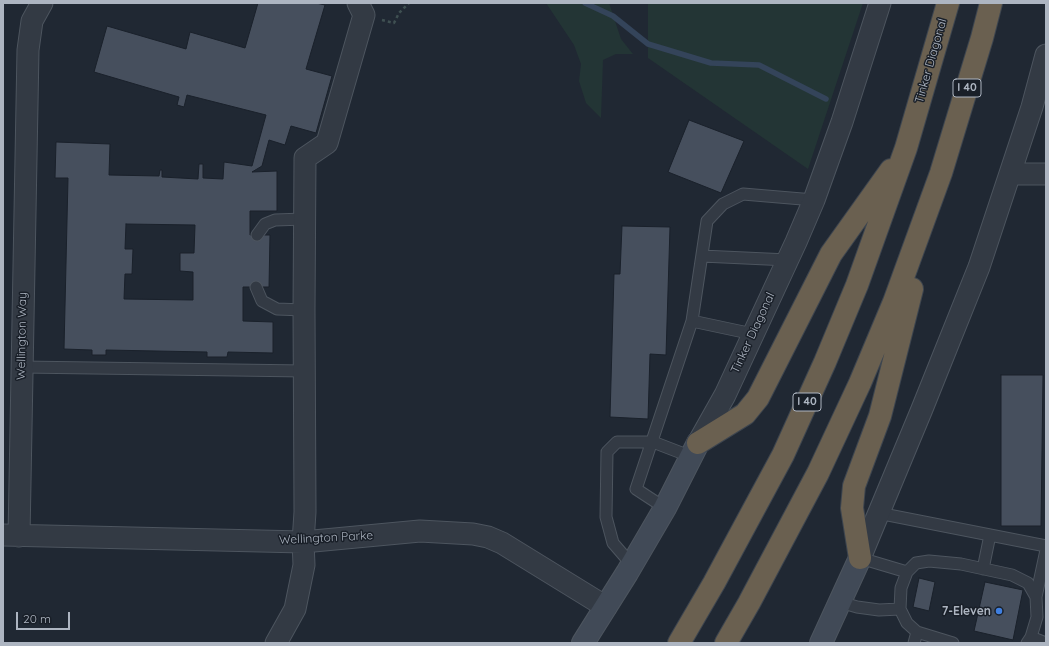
<!DOCTYPE html>
<html>
<head>
<meta charset="utf-8">
<style>
	body { margin:0 }
	#map { position:relative; width:1049px; height:646px; overflow:hidden; background:#202833; font-family:Quicksand,sans-serif }
	canvas { display:block }
	.frame { position:absolute; inset:0; border:4px solid #adb5c1; pointer-events:none }
	.scale { position:absolute; left:16px; top:612px; width:54px; height:18px; box-sizing:border-box; border:2px solid #adb5c1; border-top:0; padding-left:5px; font-size:12px; line-height:14px; white-space:nowrap; color:#adb5c1; -webkit-text-stroke:3px #191f28; paint-order:stroke }
</style>
</head>
<body>
<div id="map">
<canvas width="1049" height="646"></canvas>
<div class="frame"></div>
<div class="scale">20 m</div>
</div>
<script>
const c = document.querySelector('canvas').getContext('2d');
c.lineJoin = 'round';
function fill(path, color) { c.fillStyle = color; c.fill(path, 'evenodd'); }
const poly = rows => new Path2D(rows.map(r => 'M' + r).join(''));
function strokePath(path, color, width, dash) { c.strokeStyle = color; c.lineWidth = width; c.lineCap = dash ? 'butt' : 'round'; c.setLineDash(dash || []); c.stroke(path); }
function drawText(font, color, halo, rows, align = 'center') {
  c.font = font + ' Quicksand,sans-serif'; c.lineWidth = 3; c.setLineDash([]); c.textBaseline = 'middle'; c.strokeStyle = halo; c.fillStyle = color; for (const [text, x, y, turn = 0] of rows) {
    c.save(); c.translate(x, y); c.rotate((+turn || 0) * Math.PI / 180); c.textAlign = isNaN(turn) ? turn : align; if (halo) c.strokeText(text, 0, 0); c.fillText(text, 0, 0); c.restore();
  }
}
const green = poly([
	[546,3,609,3,621,39,633,54,616,54,603,60,601,118,586,103,579,81,581,64,574,45],
	[648,3,863,3,808,169,648,58]
]);
const stream = poly([
	[585,3,613,16,648,44,711,63,759,65,826,99]
]);
const building = poly([
	[258,3,316,3,325,5,306,69,332,76,316,133,291,126,285,145,269,140,262,166,252,172,277,171,277,211,250,211,250,235,270,235,269,287,243,287,243,321,273,322,273,353,228,352,227,357,207,357,207,352,106,350,106,355,92,355,92,350,64,349,68,178,55,178,56,142,110,144,109,175,159,176,160,170,162,170,162,177,198,179,199,164,203,164,203,178,223,179,224,162,252,166,266,115,187,95,184,107,177,105,179,97,94,72,107,26,186,49,190,32,245,48,258,3],
	[126,224,195,225,194,253,180,253,180,271,193,272,193,300,124,299,125,274,132,274,133,249,125,249,126,224],
	[689,120,744,141,721,193,668,172,689,120],
	[622,226,670,227,666,355,650,354,648,419,610,417,614,274,620,274,622,226],
	[1001,375,1043,375,1041,526,1001,526,1001,375],
	[919,578,935,582,929,611,913,607,919,578],
	[985,582,1023,590,1013,640,974,631,985,582]
]);
const path = poly([
	[382,20,394,23,399,13,409,3]
]);
const lane = poly([
	[257,235,265,224,275,220,304,219],
	[702,256,788,260],
	[256,287,262,301,277,309,304,310],
	[692,321,753,334],
	[22,367,305,371],
	[665,508,636,489,692,321,707,221,723,204,743,194,814,200],
	[878,513,1046,546],
	[860,558,907,572],
	[632,565,613,543,606,517,607,452,617,442,653,442,692,457],
	[983,569,990,535],
	[1036,597,1046,550],
	[840,602,857,607,879,610,900,609],
	[1031,637,1046,643],
	[914,643,917,632],
	[953,643,917,632,907,623,900,609,901,588,907,572,916,563,929,561,961,564,1012,575,1028,583,1036,597,1037,617,1031,637,1027,643]
]);
const street = poly([
	[1010,174,1046,174],
	[698,443,725,395,796,242,814,200,842,122,880,3],
	[3,535,303,542,420,531,473,534,488,537,502,543,606,607],
	[19,536,28,50,32,21,42,3],
	[860,558,922,409,979,267,1032,107,1046,55],
	[276,643,295,609,304,565,303,542,305,512,304,310,305,158,327,143,364,15,358,3]
]);
const secondary = poly([
	[583,643,627,573,665,508,698,443],
	[821,643,860,558]
]);
const highway = poly([
	[698,443,745,414,758,398,831,254,891,170],
	[860,558,852,508,854,486,880,416,912,289],
	[679,643,714,583,783,455,825,362,857,285,906,148,948,3],
	[726,643,749,603,818,473,860,383,894,302,941,173,982,38,991,3]
]);
const markers = [
	[999,611,4,"#3f7fe0"]
];
const shields = [
	[967,88,28],
	[807,402,28]
];
const shieldNames = [
	["I 40",967,88],
	["I 40",807,402]
];
const streetNames = [
	["Tinker Diagonal",931,61,-74],
	["Tinker Diagonal",753,333,-65],
	["Wellington Way",22,336,-89],
	["Wellington Parke",326,538,-3]
];
const poiNames = [
	["7-Eleven",991,611]
];
fill(green, '#233535');
strokePath(stream, '#34445a', 5.5);
fill(building, '#464f5d');
strokePath(building, '#1a212b', 1);
strokePath(lane, '#4d555f', 13);
strokePath(street, '#4d555f', 23);
strokePath(secondary, '#4d555f', 24);
strokePath(highway, '#3d454f', 24);
strokePath(path, '#3f5052', 2.5, [3, 3]);
strokePath(lane, '#333a44', 11);
strokePath(street, '#333a44', 21);
strokePath(secondary, '#414a57', 22);
strokePath(highway, '#6a6050', 22);
for (const [x, y, r, color] of markers) { const dot = new Path2D(); dot.arc(x, y, r, 0, 2 * Math.PI); c.fillStyle = color; c.fill(dot); strokePath(dot, '#191f28', 1.5); }
for (const [x, y, w] of shields) { const box = new Path2D(); box.roundRect(x - w / 2, y - 9, w, 18, 3); c.fillStyle = '#191f28'; c.fill(box); strokePath(box, '#adb5c1', 1); }
drawText('bold 11px', '#adb5c1', null, shieldNames);
drawText('12px', '#adb5c1', '#191f28', streetNames);
drawText('bold 12px', '#adb5c1', '#191f28', poiNames, 'right');
</script>
</body>
</html>
